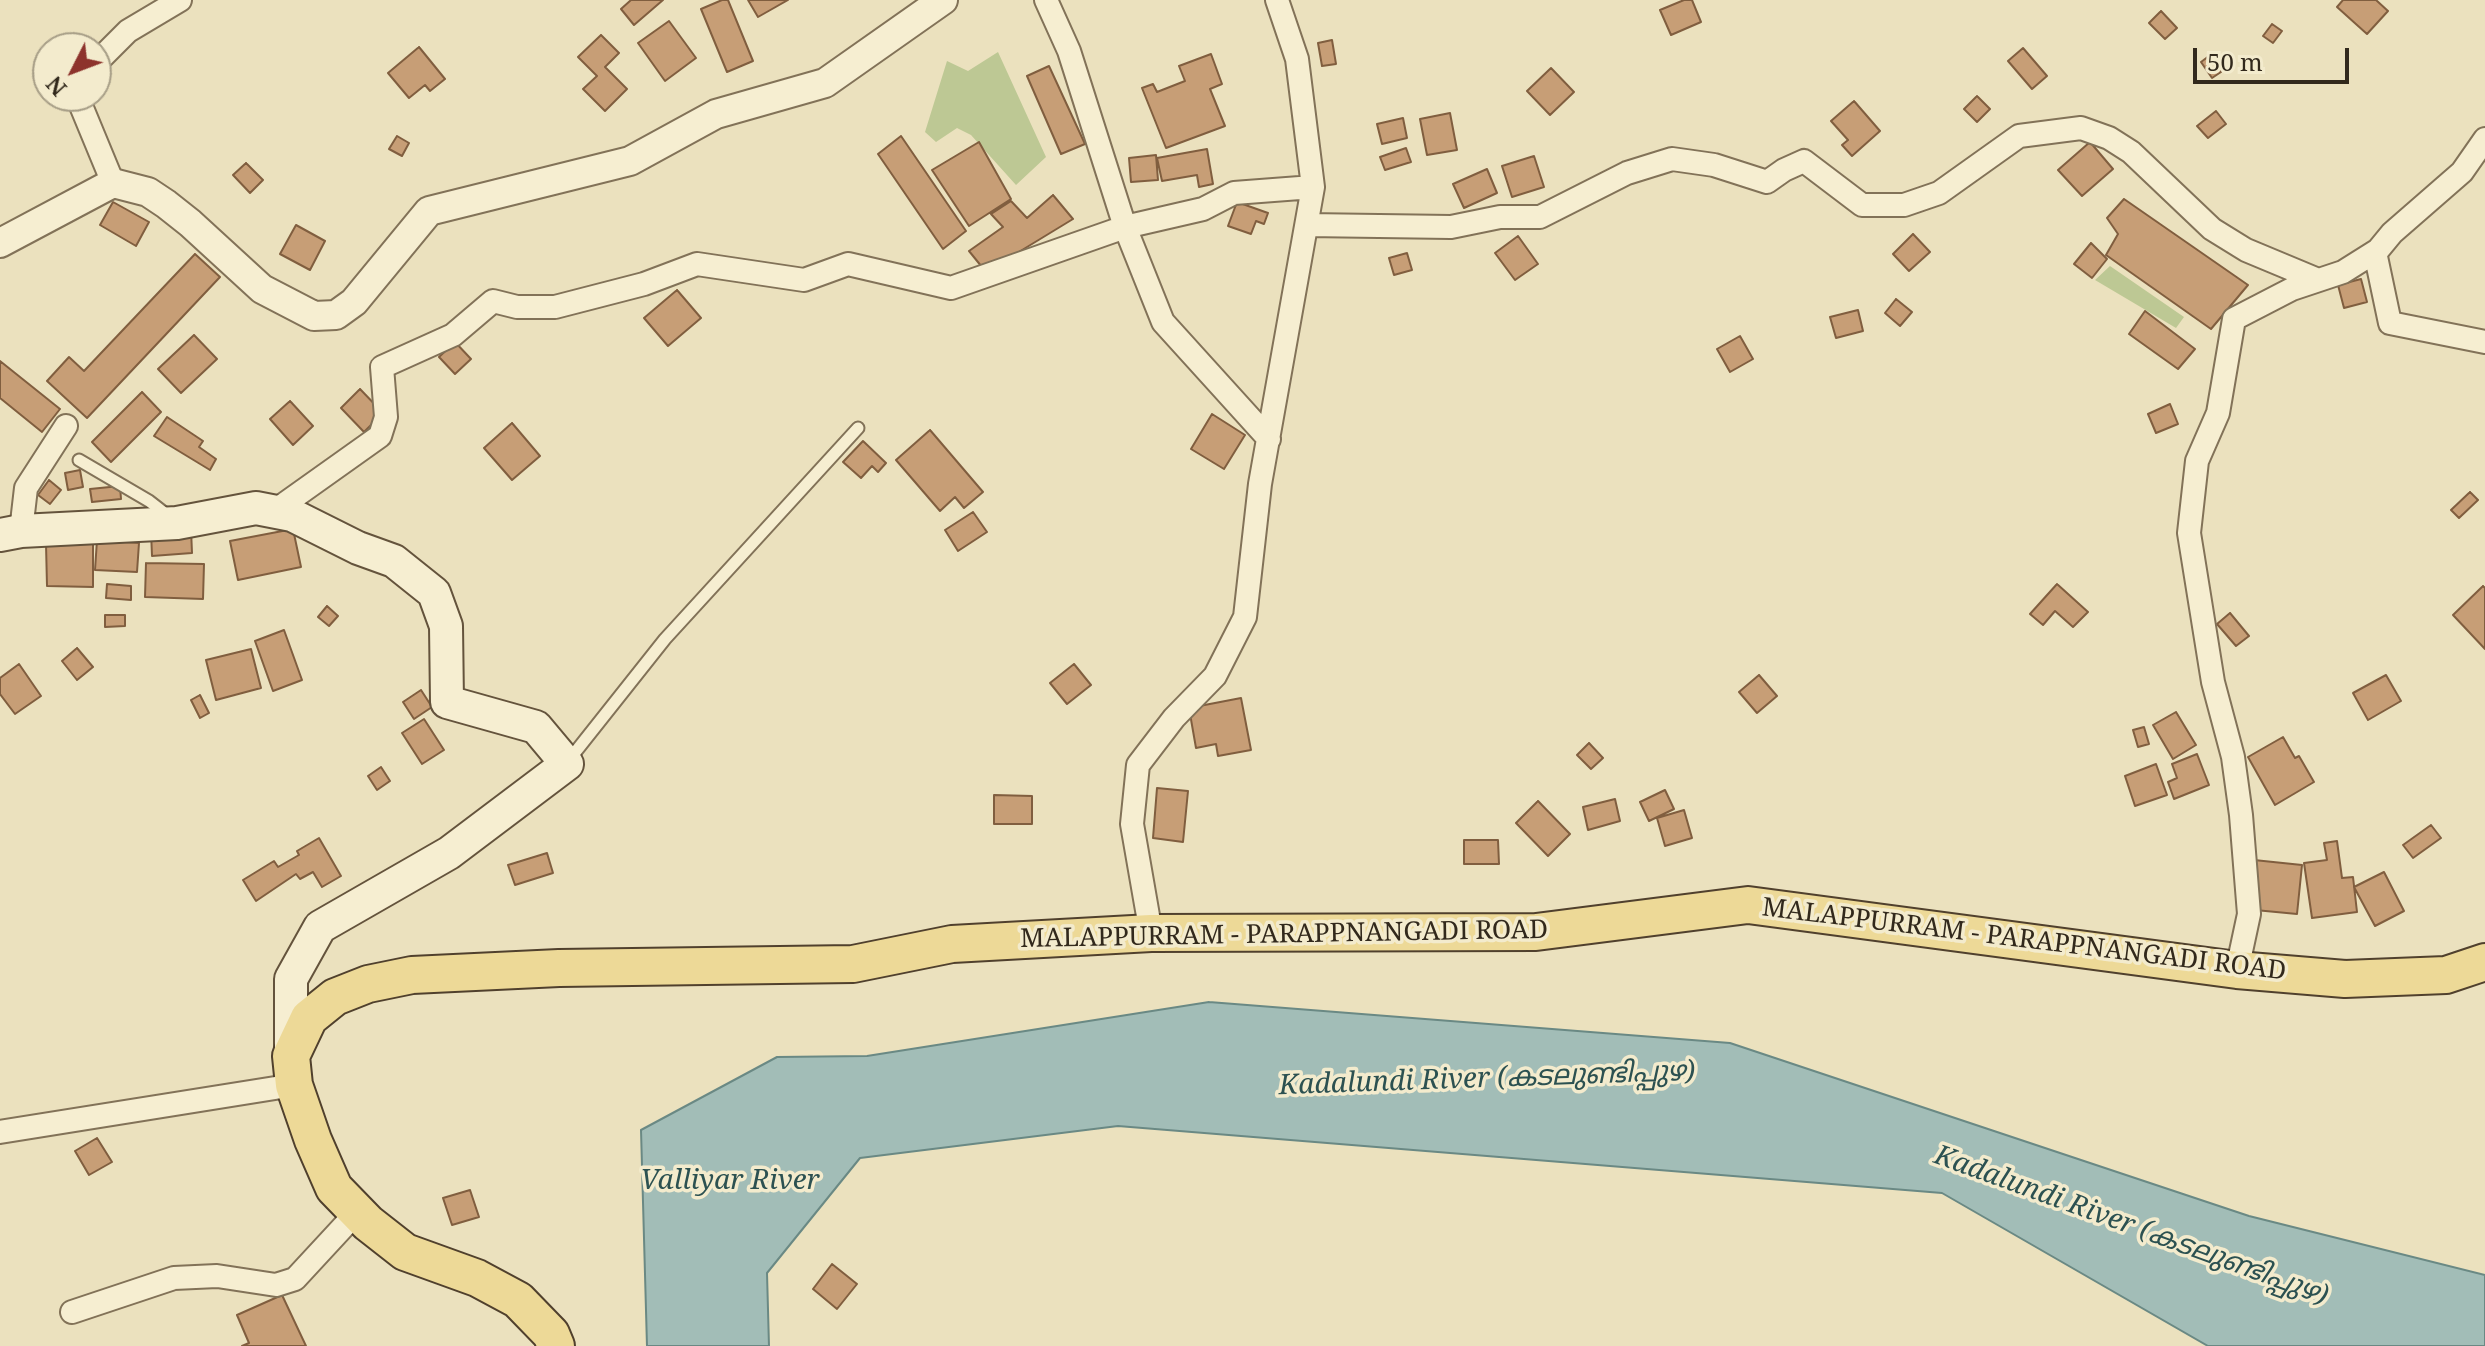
<!DOCTYPE html>
<html>
<head>
<meta charset="utf-8">
<style>
	body { margin:0 }
	#map { position:relative; width:2485px; height:1346px; overflow:hidden; background:#ebe1be; font-family:"Noto Serif",serif }
	canvas { display:block }
	.north { position:absolute; left:32px; top:32px; width:80px; height:80px; box-sizing:border-box; background:#f3ebcd; border:2px solid #a69d86; border-radius:50%; rotate:228deg; font-size:22px; font-weight:700; line-height:32px; text-align:center; color:#32291c }
	.north::after { content:''; display:block; margin:auto; width:28px; height:36px; background:#8d332c; clip-path:polygon(50% 0,100% 100%,50% 72%,0 100%) }
	.scale { position:absolute; left:2193px; top:48px; width:156px; height:36px; box-sizing:border-box; border:4px solid #32291c; border-top:0; padding-left:10px; font-size:24px; line-height:28px; white-space:nowrap; color:#32291c; -webkit-text-stroke:6px #f3ebcd; paint-order:stroke }
</style>
</head>
<body>
<div id="map">
<canvas width="2485" height="1346"></canvas>
<div class="north">N</div>
<div class="scale">50 m</div>
</div>
<script>
const c = document.querySelector('canvas').getContext('2d');
c.lineJoin = 'round';
function fill(path, color) { c.fillStyle = color; c.fill(path, 'evenodd'); }
const poly = rows => new Path2D(rows.map(r => 'M' + r).join(''));
function strokePath(path, color, width, dash) { c.strokeStyle = color; c.lineWidth = width; c.lineCap = dash ? 'butt' : 'round'; c.setLineDash(dash || []); c.stroke(path); }
function drawText(font, color, halo, rows, align = 'center') {
  c.font = font + ' "Noto Serif","Noto Sans Malayalam",serif'; c.lineWidth = 7; c.setLineDash([]); c.textBaseline = 'middle'; c.strokeStyle = halo; c.fillStyle = color; for (const [text, x, y, turn = 0] of rows) {
    c.save(); c.translate(x, y); c.rotate((+turn || 0) * Math.PI / 180); c.textAlign = isNaN(turn) ? turn : align; if (halo) c.strokeText(text, 0, 0); c.fillText(text, 0, 0); c.restore();
  }
}
const green = poly([
	[998,52,1046,157,1016,185,971,135,957,128,936,142,925,132,947,61,968,71],
	[2110,266,2184,317,2176,328,2095,280]
]);
const water = poly([
	[1209,1002,1730,1043,2249,1216,2485,1275,2485,1346,2208,1346,1942,1193,1118,1126,860,1158,767,1273,769,1346,647,1346,641,1130,777,1057,867,1056,1209,1002]
]);
const building = poly([
	[631,0,663,0,634,25,621,9,631,0],
	[722,0,728,0,753,61,727,72,701,9,722,0],
	[748,0,788,0,758,17,748,0],
	[1684,0,1692,0,1701,22,1671,35,1660,10,1684,0],
	[2343,0,2376,0,2388,11,2367,34,2337,7,2343,0],
	[2161,11,2177,28,2165,39,2149,23,2161,11],
	[669,21,696,58,665,81,638,43,669,21],
	[2272,24,2282,31,2273,43,2263,36,2272,24],
	[601,35,619,53,605,67,627,89,605,111,583,89,597,76,578,57,601,35],
	[1332,40,1336,64,1322,66,1318,43,1332,40],
	[419,47,445,79,430,91,425,85,409,98,388,73,419,47],
	[2023,48,2047,76,2032,89,2008,61,2023,48],
	[1211,54,1222,84,1210,89,1225,126,1166,148,1142,88,1153,84,1157,92,1185,81,1179,66,1211,54],
	[2209,56,2221,72,2212,78,2201,62,2209,56],
	[1049,66,1085,144,1061,154,1027,76,1049,66],
	[1551,68,1574,92,1550,115,1527,91,1551,68],
	[1977,96,1990,109,1977,122,1964,109,1977,96],
	[1854,101,1880,131,1852,156,1842,145,1848,140,1831,121,1854,101],
	[2216,111,2226,124,2208,138,2197,126,2216,111],
	[1450,113,1457,150,1427,155,1420,119,1450,113],
	[1403,118,1407,138,1382,144,1377,124,1403,118],
	[397,136,409,143,402,156,389,149,397,136],
	[901,136,966,231,943,249,878,154,901,136],
	[979,142,1011,199,969,226,932,170,979,142],
	[2090,142,2113,169,2082,196,2058,170,2090,142],
	[1406,148,1411,162,1385,170,1380,157,1406,148],
	[1207,149,1213,184,1199,187,1197,175,1162,181,1157,158,1207,149],
	[1156,155,1158,180,1131,182,1129,158,1156,155],
	[1534,156,1544,187,1512,197,1502,166,1534,156],
	[246,163,263,180,250,193,233,175,246,163],
	[1487,169,1497,193,1464,208,1453,184,1487,169],
	[1053,195,1073,219,986,272,969,251,1003,227,991,214,1011,201,1027,218,1053,195],
	[2124,199,2248,285,2211,329,2106,255,2118,234,2107,218,2124,199],
	[113,202,149,222,136,246,100,225,113,202],
	[1237,202,1268,213,1264,224,1256,221,1251,234,1228,226,1237,202],
	[296,225,325,241,310,270,280,254,296,225],
	[1913,234,1930,252,1909,271,1893,254,1913,234],
	[1518,236,1538,264,1515,280,1495,253,1518,236],
	[2091,243,2107,259,2092,278,2074,264,2091,243],
	[1407,253,1412,270,1394,275,1389,258,1407,253],
	[195,254,220,277,87,418,47,381,69,357,84,371,195,254],
	[2361,279,2367,302,2344,308,2338,285,2361,279],
	[677,290,701,318,668,346,644,318,677,290],
	[1896,299,1912,312,1900,326,1885,313,1896,299],
	[1858,310,1863,331,1836,338,1830,317,1858,310],
	[2145,311,2195,349,2178,369,2129,334,2145,311],
	[194,335,217,359,181,393,158,369,194,335],
	[1740,336,1753,359,1730,372,1717,349,1740,336],
	[455,342,471,359,455,374,439,357,455,342],
	[0,361,60,409,42,432,0,398,0,361],
	[360,389,383,413,364,432,341,408,360,389],
	[142,392,161,412,111,462,92,442,142,392],
	[290,401,313,426,293,445,270,419,290,401],
	[2170,404,2178,424,2156,433,2148,414,2170,404],
	[1212,414,1245,435,1224,469,1191,449,1212,414],
	[167,417,203,441,199,447,216,459,210,470,154,436,167,417],
	[512,423,540,456,512,480,484,448,512,423],
	[930,430,983,492,964,508,955,497,940,511,896,460,930,430],
	[863,441,886,463,878,472,872,466,861,478,843,462,863,441],
	[80,470,83,487,68,490,65,473,80,470],
	[49,480,61,490,50,504,38,495,49,480],
	[120,486,121,499,92,502,90,489,120,486],
	[2470,492,2478,500,2459,518,2451,510,2470,492],
	[973,512,987,532,958,551,945,530,973,512],
	[191,529,192,553,152,556,151,531,191,529],
	[293,529,301,567,238,580,230,541,293,529],
	[97,540,139,543,137,572,95,570,97,540],
	[46,544,93,544,93,587,47,586,46,544],
	[146,563,204,564,203,599,145,597,146,563],
	[107,584,131,586,131,600,106,598,107,584],
	[2057,584,2088,612,2073,627,2055,611,2043,625,2030,614,2057,584],
	[2483,586,2485,588,2485,649,2453,615,2483,586],
	[327,606,338,616,329,626,318,617,327,606],
	[2230,613,2249,636,2236,646,2217,624,2230,613],
	[105,615,125,615,125,626,105,627,105,615],
	[284,630,302,680,273,691,255,641,284,630],
	[77,648,93,667,77,680,62,661,77,648],
	[251,649,261,688,216,700,206,660,251,649],
	[19,664,41,696,15,714,0,694,0,678,19,664],
	[1074,664,1091,685,1067,704,1050,683,1074,664],
	[1759,675,1777,696,1757,713,1739,692,1759,675],
	[2386,675,2401,701,2368,720,2353,693,2386,675],
	[421,690,432,707,414,719,403,702,421,690],
	[200,695,209,713,200,718,191,700,200,695],
	[1241,698,1251,750,1218,756,1216,744,1196,748,1189,708,1241,698],
	[2176,712,2196,745,2173,759,2153,725,2176,712],
	[424,719,444,750,422,764,402,733,424,719],
	[2144,727,2149,744,2138,747,2133,730,2144,727],
	[2283,737,2295,758,2299,756,2314,782,2275,805,2248,757,2283,737],
	[1589,743,1603,758,1591,769,1577,755,1589,743],
	[2197,754,2209,785,2174,799,2168,782,2177,778,2172,764,2197,754],
	[2156,764,2167,795,2135,806,2125,776,2156,764],
	[381,767,390,781,377,790,368,776,381,767],
	[1157,788,1188,791,1183,842,1153,838,1157,788],
	[1665,790,1674,809,1649,821,1640,802,1665,790],
	[994,795,1032,796,1032,824,994,824,994,795],
	[1615,799,1620,821,1588,830,1583,807,1615,799],
	[1538,801,1570,834,1548,856,1516,823,1538,801],
	[1684,810,1692,838,1665,846,1657,818,1684,810],
	[2431,825,2441,838,2413,858,2403,845,2431,825],
	[319,838,341,876,322,887,313,872,300,879,296,874,256,901,243,880,274,861,278,867,299,855,297,851,319,838],
	[1464,840,1498,840,1499,864,1464,864,1464,840],
	[2337,841,2342,878,2353,877,2357,912,2312,918,2304,863,2327,860,2324,843,2337,841],
	[547,853,553,873,515,885,508,865,547,853],
	[2254,860,2302,865,2297,914,2255,910,2257,879,2252,879,2254,860],
	[2384,872,2404,911,2375,926,2354,887,2384,872],
	[97,1138,112,1162,89,1175,75,1151,97,1138],
	[470,1190,479,1217,452,1225,443,1198,470,1190],
	[832,1264,857,1284,837,1309,813,1289,832,1264],
	[282,1295,306,1346,242,1346,249,1343,237,1315,282,1295]
]);
const service = poly([
	[79,460,149,501,167,515],
	[569,760,665,639,858,428]
]);
const minor = poly([
	[1046,0,1069,51,1125,227,1163,322,1269,439],
	[96,63,128,31,180,0],
	[77,96,113,183],
	[1307,225,1451,227,1500,217,1540,217,1627,173,1672,159,1714,165,1767,182,1784,170,1804,161,1862,205,1904,205,1939,193,2019,136,2081,128,2109,138,2131,152,2212,229,2246,250,2318,280],
	[2375,252,2390,323,2485,342],
	[276,510,380,436,386,417,382,367,453,335,493,301,517,307,555,307,644,284,697,264,804,280,848,264,951,288,1125,227,1203,209,1234,193,1313,187],
	[21,531,26,488,66,426],
	[1151,933,1132,824,1138,765,1174,718,1215,676,1245,617,1260,484,1313,187,1297,59,1277,0],
	[2237,970,2249,914,2241,815,2233,757,2213,682,2189,533,2197,461,2218,413,2234,319,2292,289,2343,272,2378,250,2392,233,2462,172,2485,139],
	[0,1132,294,1085],
	[72,1312,174,1278,217,1276,276,1285,295,1279,357,1212]
]);
const tertiary = poly([
	[0,243,113,183,148,192,166,204,190,223,262,289,314,316,336,315,354,302,429,211,630,161,716,114,825,83,943,0]
]);
const secondary = poly([
	[0,535,21,531,177,523,256,508,292,515,358,548,394,561,434,593,446,626,447,702,536,727,567,764,449,853,320,927,291,979,291,1056]
]);
const primary = poly([
	[556,1346,551,1334,518,1300,477,1278,405,1252,368,1223,334,1188,313,1140,294,1085,291,1056,309,1018,335,997,368,984,412,975,559,968,853,964,952,944,1151,933,1536,932,1748,905,2237,970,2345,979,2446,975,2485,962]
]);
const streetNames = [
	["MALAPPURRAM - PARAPPNANGADI ROAD",1284,935,-1],
	["MALAPPURRAM - PARAPPNANGADI ROAD",2024,940,7]
];
const waterNames = [
	["Kadalundi River (കടലുണ്ടിപ്പുഴ)",1487,1079,-2],
	["Valliyar River",730,1181],
	["Kadalundi River (കടലുണ്ടിപ്പുഴ)",2131,1226,20]
];
fill(green, '#bdc894');
fill(water, '#a2bdb7');
strokePath(water, '#6a8984', 2);
fill(building, '#c79e76');
strokePath(building, '#805e3f', 2);
strokePath(service, '#827258', 15);
strokePath(minor, '#827258', 26);
strokePath(tertiary, '#827258', 32);
strokePath(secondary, '#64533c', 36);
strokePath(primary, '#50402d', 40);
strokePath(service, '#f6eed1', 11);
strokePath(minor, '#f6eed1', 22);
strokePath(tertiary, '#f6eed1', 28);
strokePath(secondary, '#f6eed1', 32);
strokePath(primary, '#edd997', 36);
drawText('26px', '#32291c', '#f3ebcd', streetNames);
drawText('italic 28px', '#2c5151', '#f3ebcd', waterNames);
</script>
</body>
</html>
